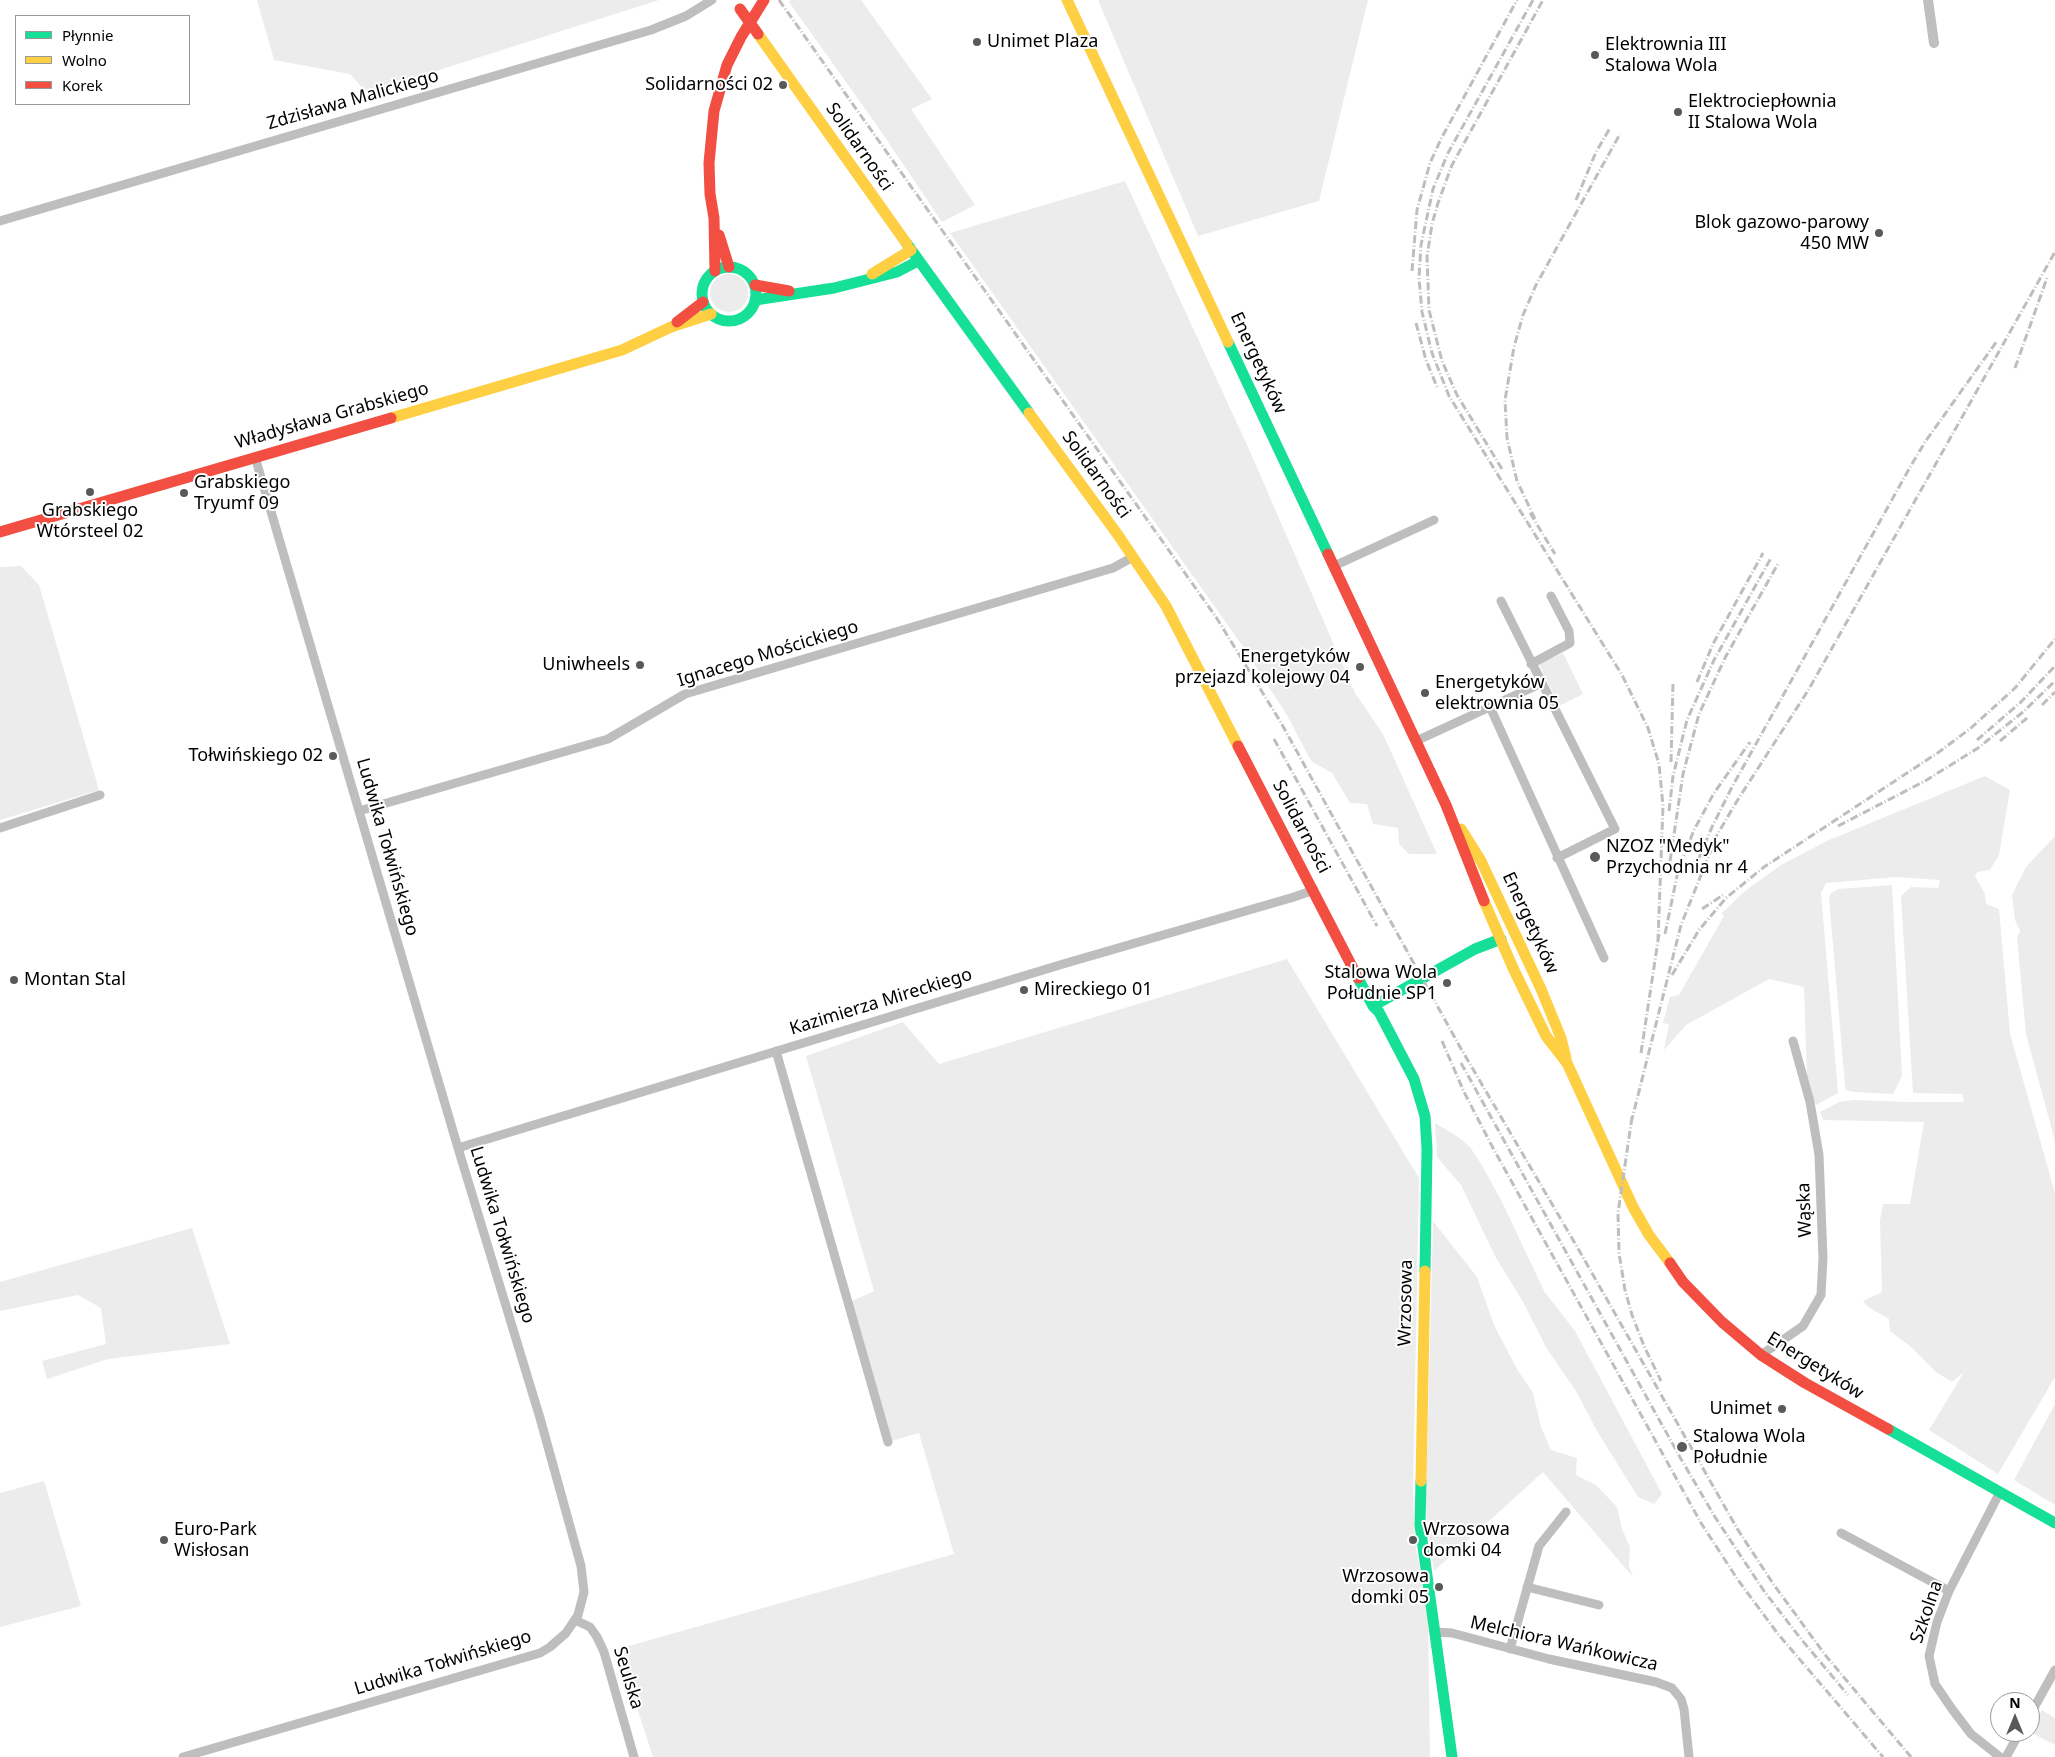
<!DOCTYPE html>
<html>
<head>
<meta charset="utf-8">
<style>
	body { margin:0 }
	#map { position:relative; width:2055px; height:1757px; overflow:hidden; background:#fff; font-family:"Noto Sans",sans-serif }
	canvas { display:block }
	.legend { position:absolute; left:15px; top:15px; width:175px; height:90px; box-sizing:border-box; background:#fff; border:1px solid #999; margin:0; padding:6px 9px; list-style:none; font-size:15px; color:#000 }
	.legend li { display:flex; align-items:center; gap:10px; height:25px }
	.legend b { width:25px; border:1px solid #999 }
	.north { position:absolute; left:1990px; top:1692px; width:50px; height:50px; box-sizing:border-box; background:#fff; border:1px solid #999; border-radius:50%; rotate:0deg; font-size:14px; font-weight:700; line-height:20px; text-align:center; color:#000 }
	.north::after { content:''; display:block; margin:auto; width:18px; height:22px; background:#595959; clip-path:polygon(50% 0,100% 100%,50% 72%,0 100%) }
</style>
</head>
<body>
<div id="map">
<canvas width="2055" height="1757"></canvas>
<ul class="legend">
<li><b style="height:6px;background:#16e098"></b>Płynnie</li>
<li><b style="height:6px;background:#ffcf43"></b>Wolno</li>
<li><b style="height:6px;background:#f24e42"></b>Korek</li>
</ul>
<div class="north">N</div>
</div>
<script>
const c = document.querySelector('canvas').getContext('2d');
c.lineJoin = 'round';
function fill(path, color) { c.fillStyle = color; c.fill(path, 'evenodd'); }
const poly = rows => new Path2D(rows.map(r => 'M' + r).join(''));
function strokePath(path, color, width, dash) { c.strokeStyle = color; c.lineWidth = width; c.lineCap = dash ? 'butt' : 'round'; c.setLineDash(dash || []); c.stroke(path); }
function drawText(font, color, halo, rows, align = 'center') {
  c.font = font + ' "Noto Sans",sans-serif'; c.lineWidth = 4; c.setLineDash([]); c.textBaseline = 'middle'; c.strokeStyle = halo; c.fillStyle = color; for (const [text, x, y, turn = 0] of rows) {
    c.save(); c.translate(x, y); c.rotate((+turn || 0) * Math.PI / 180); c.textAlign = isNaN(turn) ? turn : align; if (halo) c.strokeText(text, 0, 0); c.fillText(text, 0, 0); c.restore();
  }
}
const green = poly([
	[257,0,659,0,367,93,350,74,274,60],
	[791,0,861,0,932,99,911,109,975,205,942,222,878,127,789,2],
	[1098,0,1368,0,1319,201,1198,236],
	[1125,181,1248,447,1355,693,1383,734,1437,854,1409,854,1399,844,1398,828,1373,824,1367,804,1350,803,1332,773,1311,761,1288,717,1244,648,950,233],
	'710 293a19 19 0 1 1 38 0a19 19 0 1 1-38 0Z',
	[21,566,39,585,99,790,0,820,0,567],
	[1563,653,1583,694,1559,706,1539,664],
	[1985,776,2010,790,1999,855,1990,870,1977,872,1975,876,1985,894,1986,904,1999,909,2010,1034,2055,1193,2055,1377,1998,1474,1929,1430,1964,1372,1952,1382,1936,1372,1911,1347,1890,1331,1889,1319,1868,1307,1863,1301,1882,1292,1880,1220,1883,1204,1910,1204,1924,1122,1823,1120,1820,1112,1839,1102,1854,1100,1908,1102,1962,1102,1964,1100,1962,1094,1913,1093,1901,896,1911,887,1938,888,1940,880,1896,877,1826,883,1821,893,1838,1093,1816,1105,1807,1081,1804,987,1769,979,1686,1025,1664,1050,1669,1024,1663,1023,1670,997,1679,995,1724,916,1721,914,1745,891,1781,865,1829,840],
	[2055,836,2055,1141,2026,1034,2017,937,2020,931,2015,920,2012,895,2026,867],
	[1892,885,1902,1076,1893,1094,1854,1092,1846,1090,1845,1085,1829,898,1831,893,1838,889],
	[1287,959,1419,1178,1413,1492,1415,1540,1428,1621,1430,1757,653,1757,618,1649,954,1554,919,1433,888,1442,848,1303,874,1291,806,1056,903,1022,939,1064],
	[1435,1123,1458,1137,1470,1147,1483,1167,1503,1204,1544,1291,1575,1331,1662,1494,1654,1504,1638,1497,1597,1431,1576,1391,1547,1349,1523,1302,1495,1256,1461,1185,1437,1157],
	[1433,1221,1477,1277,1494,1325,1517,1369,1533,1393,1541,1427,1551,1450,1577,1458,1576,1475,1596,1485,1617,1507,1622,1529,1630,1547,1629,1566,1633,1577,1543,1472,1434,1571,1427,1525,1426,1500],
	[192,1228,230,1344,108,1359,47,1379,42,1361,106,1344,101,1308,78,1295,0,1311,0,1282],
	[2055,1404,2055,1505,2014,1480],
	[44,1481,81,1606,0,1627,0,1493],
	[2042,1710,2055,1718,2055,1745,2030,1732]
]);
const canal = poly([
	[1928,0,1934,43]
]);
const street = poly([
	[0,221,651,30,686,16,712,0],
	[1334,566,1434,520],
	[1501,601,1615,829,1557,858],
	[1531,664,1570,643,1569,631,1551,596],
	[1490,707,1604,958],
	[1416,741,1542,683],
	[359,811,608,739,685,694,1113,568,1133,557],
	[0,828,100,795],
	[776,1051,888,1442],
	[458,1148,1063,964,1294,897,1314,890],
	[1761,1355,1803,1326,1821,1295,1823,1258,1819,1155,1810,1102,1793,1041],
	[2000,1492,1949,1591,1937,1622,1929,1656,1935,1684,1952,1709,1971,1734,2000,1757],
	[1841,1533,1949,1591],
	[1527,1587,1599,1605],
	[575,1620,590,1627,597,1637,604,1652,634,1757],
	[1434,1632,1452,1633,1549,1659,1656,1682,1672,1688,1681,1699,1684,1709,1689,1757],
	[1510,1649,1539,1546,1566,1512],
	[2030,1715,2055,1670],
	[183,1757,540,1653,550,1647,566,1633,578,1615,584,1592,581,1566,540,1418,458,1148,255,457],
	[2006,1757,2020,1732]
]);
const fast = poly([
	[907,244,1029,413],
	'702 294a27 27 0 1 1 54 0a27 27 0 1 1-54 0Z',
	[755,300,834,288,897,272,918,261],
	[1228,342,1328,554],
	[1358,978,1373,1006,1379,1012,1414,1079,1425,1116,1427,1149,1425,1271],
	[1373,1006,1475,949,1501,939],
	[1888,1429,2055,1523],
	[1421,1481,1420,1525,1452,1757]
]);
const slow = poly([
	[1067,0,1228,342],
	[758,34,907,244],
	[872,274,911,250],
	[1029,413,1118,535,1166,606,1238,746],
	[391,418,622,350,671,327,711,314],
	[1461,829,1481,861,1541,989,1561,1038,1566,1058],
	[1484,901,1513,968,1546,1036,1567,1063,1633,1207,1649,1235,1670,1263],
	[1421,1481,1425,1271]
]);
const jam = poly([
	[719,235,729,267],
	[715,271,714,218,710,194,709,163,714,111,727,65,741,37,764,0],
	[755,285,789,291],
	[677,322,703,302],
	[0,532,391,418],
	[1328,554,1446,805,1484,901],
	[1238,746,1358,978],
	[1670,1263,1683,1282,1722,1322,1761,1355,1805,1383,1888,1429]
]);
const rail = poly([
	[779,0,1216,617,1280,721,1460,1047,1576,1245,1738,1530,1774,1585,1826,1656,1911,1757],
	[1533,0,1448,153,1433,189,1421,245,1419,278,1422,312,1432,353,1449,396,1622,675,1648,728,1659,764,1663,806,1658,940],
	[1576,200,1596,152,1610,128],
	[1412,271,1417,210,1430,163,1441,139,1517,0],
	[1416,323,1426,360,1437,387],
	[2015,368,2047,278],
	[1502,469,1457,395,1442,361,1429,310,1427,257,1432,224,1438,203,1452,165,1543,0],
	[1530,513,1555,554],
	[1535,519,1517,481,1507,438,1505,400,1514,347,1523,315,1536,285,1620,134],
	[1697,682,1713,644,1763,553],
	[2042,705,2055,692],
	[1274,739,1377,926],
	[1977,740,2021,702,2055,666],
	[2000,741,2027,718],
	[1671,762,1673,684],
	[1669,811,1673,776,1687,720,1714,660,1771,558],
	[1838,826,1925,781,1978,748,2023,712,2055,681],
	[1699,858,1712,827,1732,787,1909,469,1925,442,1997,341],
	[1668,875,1683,774,1699,714,1726,656,1779,562],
	[1702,909,1723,895],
	[1665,934,1678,871,1694,830,1714,793,1750,742],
	[1672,975,1699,930,1726,898,1764,867,1939,752,1971,728,2015,688,2055,639],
	[1442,1041,1464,1092,1493,1148,1701,1523,1738,1580,1778,1634,1883,1757],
	[1641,1053,1659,934],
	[1461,1063,1681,1459,1715,1517,1764,1591,1801,1639,1848,1695],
	[1632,1117,1618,1213,1619,1253,1625,1290,1632,1315,1644,1346,1661,1381],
	[1631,1123,1681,925,1717,835,1737,801,1809,689,2055,252]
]);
const jamBridge = poly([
	[740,9,758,34]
]);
const markers = [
	[977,42,5,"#595959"],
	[1595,55,5,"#595959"],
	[783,85,5,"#595959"],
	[1678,112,5,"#595959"],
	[1879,233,5,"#595959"],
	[90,492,5,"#595959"],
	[184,493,5,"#595959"],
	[640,665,5,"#595959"],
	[1360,667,5,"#595959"],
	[1425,693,5,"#595959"],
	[333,756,5,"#595959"],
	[1595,857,6,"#595959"],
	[14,980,5,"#595959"],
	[1447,983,5,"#595959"],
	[1024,990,5,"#595959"],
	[1782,1409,5,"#595959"],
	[1682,1447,6,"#595959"],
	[164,1540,5,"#595959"],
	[1413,1540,5,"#595959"],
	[1439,1587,5,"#595959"]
];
const poiNames = [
	["Unimet Plaza",987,42],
	["Elektrownia III",1605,45],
	["Stalowa Wola",1605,66],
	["Solidarności 02",773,85,"right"],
	["Elektrociepłownia",1688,102],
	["II Stalowa Wola",1688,123],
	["Blok gazowo-parowy",1869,223,"right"],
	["450 MW",1869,244,"right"],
	["Grabskiego",194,483],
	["Tryumf 09",194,504],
	["Grabskiego",90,511,"center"],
	["Wtórsteel 02",90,532,"center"],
	["Energetyków",1350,657,"right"],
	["przejazd kolejowy 04",1350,678,"right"],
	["Uniwheels",630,665,"right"],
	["Energetyków",1435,683],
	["elektrownia 05",1435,704],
	["Tołwińskiego 02",323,756,"right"],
	["NZOZ \"Medyk\"",1606,847],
	["Przychodnia nr 4",1606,868],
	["Stalowa Wola",1437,973,"right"],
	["Południe SP1",1437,994,"right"],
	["Montan Stal",24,980],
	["Mireckiego 01",1034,990],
	["Unimet",1772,1409,"right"],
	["Stalowa Wola",1693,1437],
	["Południe",1693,1458],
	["Euro-Park",174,1530],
	["Wisłosan",174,1551],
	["Wrzosowa",1423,1530],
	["domki 04",1423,1551],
	["Wrzosowa",1429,1577,"right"],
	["domki 05",1429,1598,"right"]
];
const streetNames = [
	["Zdzisława Malickiego",353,100,-16],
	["Solidarności",859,147,55],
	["Energetyków",1258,363,65],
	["Władysława Grabskiego",332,416,-16],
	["Solidarności",1096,475,54],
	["Ignacego Mościckiego",768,654,-17],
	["Solidarności",1301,827,62],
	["Ludwika Tołwińskiego",387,847,74],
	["Energetyków",1530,923,65],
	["Kazimierza Mireckiego",881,1002,-17],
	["Wąska",1805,1210,-92],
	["Ludwika Tołwińskiego",502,1235,73],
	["Wrzosowa",1406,1303,-89],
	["Energetyków",1815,1366,32],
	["Szkolna",1927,1612,-71],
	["Melchiora Wańkowicza",1564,1644,13],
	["Ludwika Tołwińskiego",443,1663,-17],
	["Seulska",628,1678,73]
];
fill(green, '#ececec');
strokePath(canal, '#bfbfbf', 10);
strokePath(street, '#bebebe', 9);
strokePath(fast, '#16e098', 11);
strokePath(slow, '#ffcf43', 11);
strokePath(jam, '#f24e42', 11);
strokePath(rail, '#bebebe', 3, [8, 2.5, 1, 2.5]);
strokePath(jamBridge, '#f24e42', 11);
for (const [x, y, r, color] of markers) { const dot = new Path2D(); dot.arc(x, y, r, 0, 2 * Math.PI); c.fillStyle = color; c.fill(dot); strokePath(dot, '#fff', 2); }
drawText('18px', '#000', '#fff', poiNames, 'left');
drawText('18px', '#000', '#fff', streetNames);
</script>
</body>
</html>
